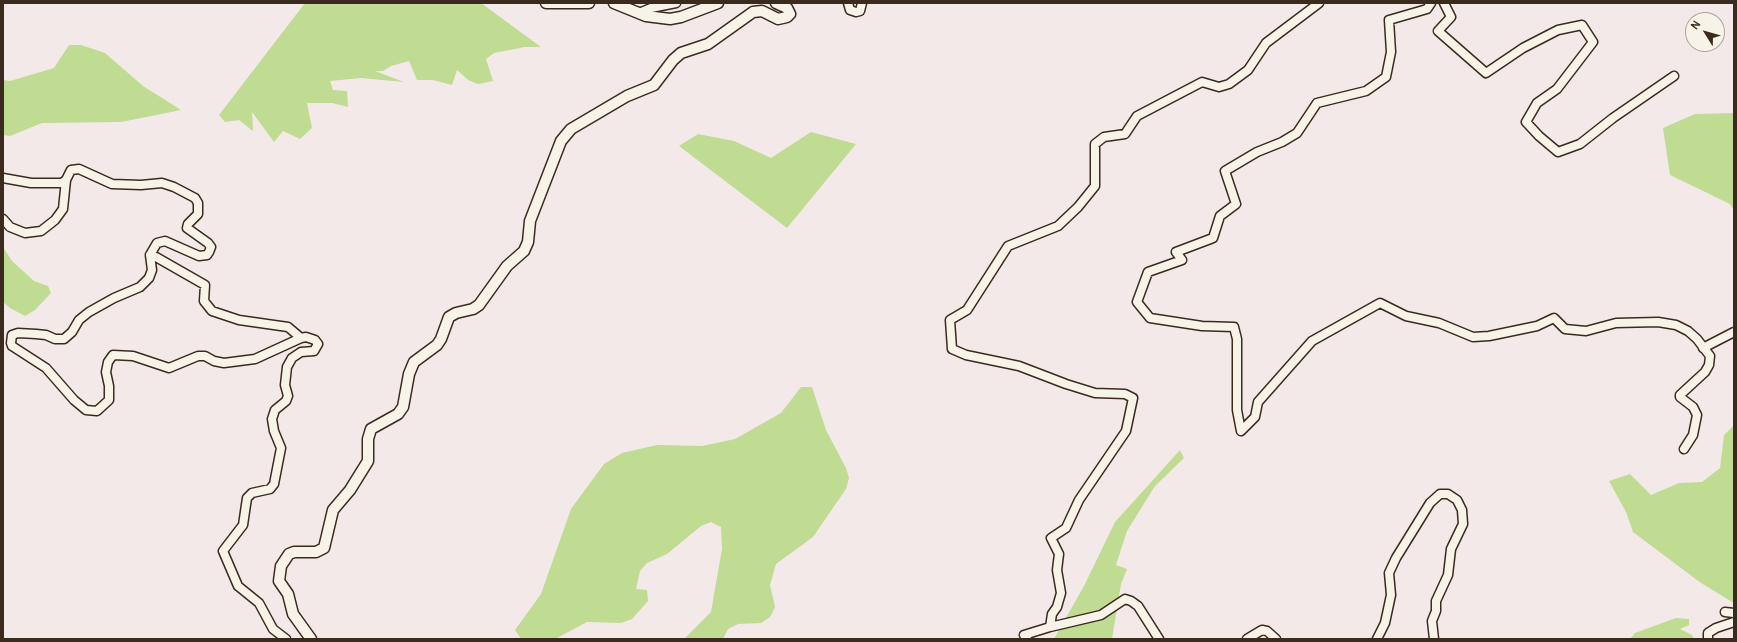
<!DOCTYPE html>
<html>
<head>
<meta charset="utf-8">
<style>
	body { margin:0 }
	#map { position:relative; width:1737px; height:642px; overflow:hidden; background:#f4e9e9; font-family:Pangolin,sans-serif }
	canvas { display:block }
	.frame { position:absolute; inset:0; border:4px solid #3b2a1e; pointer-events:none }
	.north { position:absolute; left:1685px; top:12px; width:40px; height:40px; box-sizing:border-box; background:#f7f3e8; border:1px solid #aca397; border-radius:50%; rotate:307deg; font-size:11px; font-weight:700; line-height:16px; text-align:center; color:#3b2a1e }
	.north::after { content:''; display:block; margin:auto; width:14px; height:18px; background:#3b2a1e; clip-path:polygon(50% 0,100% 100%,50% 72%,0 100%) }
</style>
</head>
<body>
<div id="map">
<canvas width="1737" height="642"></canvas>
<div class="frame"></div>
<div class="north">N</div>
</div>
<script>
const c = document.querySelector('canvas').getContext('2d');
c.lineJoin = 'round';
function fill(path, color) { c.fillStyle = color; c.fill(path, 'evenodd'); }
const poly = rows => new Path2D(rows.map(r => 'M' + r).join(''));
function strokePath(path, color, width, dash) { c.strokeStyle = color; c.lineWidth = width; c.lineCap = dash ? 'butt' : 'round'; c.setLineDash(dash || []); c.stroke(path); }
const green = poly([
	[305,3,481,3,541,47,525,47,494,53,486,59,493,81,478,84,468,80,457,70,452,85,433,80,417,80,409,61,391,66,383,71,375,71,404,82,361,78,330,81,333,90,347,91,348,107,332,103,307,103,312,128,300,139,283,131,274,142,252,112,253,131,239,120,225,122,219,115],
	[69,45,81,45,105,53,143,86,181,110,121,122,42,123,10,136,3,135,3,80,10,81,54,68],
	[1734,113,1734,210,1730,204,1670,175,1663,128,1695,114],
	[811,132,856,144,787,228,679,146,698,134,734,141,771,158],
	[3,247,12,261,34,281,48,286,51,293,35,310,25,316,10,308,3,302],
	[801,387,812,387,826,430,846,468,849,478,846,489,813,537,776,564,770,585,775,607,770,617,761,623,738,624,728,629,723,639,684,639,711,612,722,549,721,527,711,522,701,526,667,554,647,563,640,571,636,589,647,590,648,601,632,619,621,623,587,622,555,639,521,639,515,630,541,594,571,509,604,464,622,453,657,445,702,446,735,439,781,413],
	[1734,425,1734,603,1701,583,1633,532,1626,512,1609,481,1630,474,1651,495,1679,483,1702,482,1720,468,1724,435],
	[1180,450,1184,458,1155,486,1127,531,1116,565,1127,569,1121,584,1112,639,1054,639,1084,586,1115,522],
	[1676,618,1689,619,1689,625,1680,629,1692,635,1694,639,1630,639,1635,633]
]);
const minor = poly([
	[848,3,850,10,856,12,860,11,862,3],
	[1431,3,1427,9,1389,20,1391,52,1386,77,1366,91,1317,103,1297,133,1282,142,1257,152,1225,171,1236,204,1220,216,1213,238,1176,252,1182,260,1148,272,1137,302,1150,318,1202,326,1234,327,1237,339,1237,410,1241,431,1255,417,1258,402,1312,341,1380,303,1406,316,1439,323,1473,337,1489,336,1537,326,1554,318,1565,329,1586,331,1616,323,1658,322,1676,325,1688,331,1697,339,1710,356,1709,365,1705,372,1680,395,1680,397,1693,407,1697,415,1693,435,1684,449],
	[1444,3,1451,17,1438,31,1486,73,1523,48,1558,30,1582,25,1593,42,1557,89,1537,103,1526,122,1539,136,1558,152,1580,144,1613,118,1674,76],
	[639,13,651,8,676,3],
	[3,178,31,183,62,183,66,180],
	[3,219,10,227,25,233,41,231,55,220,63,209,66,180,71,170,79,169,112,184,141,185,162,183,174,187,195,198,198,203,198,214,188,224,187,228,208,243,211,247,209,252,207,255,199,256,165,241,157,243,150,255,156,257,205,285,204,301,212,311,239,320,288,327,301,338,306,337,315,340,318,344,314,351,301,352,292,358,287,367,285,385,288,396,286,401,275,410,272,419,274,431,281,448,274,484,270,489,252,493,247,498,243,525,223,551,238,586,259,603,273,629,286,639],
	[150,255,152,270,149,278,140,287,114,298,89,312,79,320,72,332,64,339,55,339,46,335,36,334,18,333,12,335,11,343,12,346,46,368,74,400,86,410,97,411,109,400,109,386,106,372,108,362,113,355,133,356,169,368,198,356,205,356,214,361,224,363,255,359,301,338],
	[1703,348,1734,332],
	[1725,612,1734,613],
	[1050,627,1101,615,1125,599,1131,601,1138,606,1159,639],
	[1027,639,1024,635,1050,627,1052,614,1057,607,1061,593,1057,570,1059,554,1051,538,1066,528,1079,500,1126,431,1133,398,1125,394,1095,393,1066,384,1019,366,966,355,952,349,950,320,967,310,1008,246,1058,226,1078,207,1095,186,1095,144,1104,137,1125,134,1137,116,1202,82,1219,87,1229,84,1248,70,1266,43,1319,3],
	[1247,639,1262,630,1267,631,1276,639],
	[1377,639,1385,623,1391,595,1389,573,1396,558,1430,503,1440,494,1448,494,1457,500,1462,510,1463,524,1451,549,1448,575,1436,601,1436,611,1432,621,1434,639],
	[1708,639,1708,633,1716,628,1734,622]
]);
const major = poly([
	[546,3,589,3],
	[614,3,646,16,670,19,681,17,718,3],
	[311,639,293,614,288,594,279,581,281,566,289,554,294,552,316,552,324,548,333,510,350,490,368,461,368,439,371,429,398,414,403,407,409,374,414,362,437,345,441,339,449,317,456,313,473,309,479,305,507,266,524,251,528,242,530,221,561,141,571,129,627,96,654,85,673,60,681,53,708,44,753,12,762,11,778,19,787,17,790,14,787,8,776,3]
]);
fill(green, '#c0db92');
strokePath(minor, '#3b2a1e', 11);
strokePath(major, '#3b2a1e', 13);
strokePath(minor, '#f7f3e8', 8);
strokePath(major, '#f7f3e8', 10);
</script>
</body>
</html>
